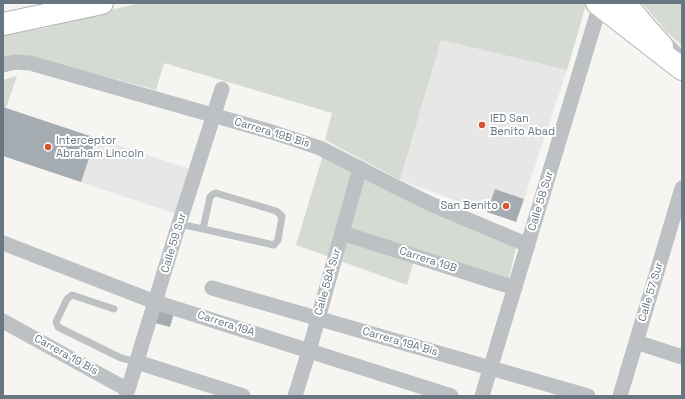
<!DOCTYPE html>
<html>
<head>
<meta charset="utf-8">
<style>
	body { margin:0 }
	#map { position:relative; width:685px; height:399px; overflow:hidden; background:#f6f5f2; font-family:"Space Grotesk",sans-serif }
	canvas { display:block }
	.frame { position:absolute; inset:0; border:4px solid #677681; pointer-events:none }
</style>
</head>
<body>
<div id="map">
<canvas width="685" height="399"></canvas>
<div class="frame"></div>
</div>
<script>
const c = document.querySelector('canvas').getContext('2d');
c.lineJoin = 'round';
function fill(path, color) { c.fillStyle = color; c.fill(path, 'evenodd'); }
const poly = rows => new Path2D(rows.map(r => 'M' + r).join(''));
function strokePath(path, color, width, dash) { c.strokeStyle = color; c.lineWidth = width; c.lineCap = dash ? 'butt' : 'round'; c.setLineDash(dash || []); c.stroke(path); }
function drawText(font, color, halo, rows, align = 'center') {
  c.font = font + ' "Space Grotesk",sans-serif'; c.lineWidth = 4; c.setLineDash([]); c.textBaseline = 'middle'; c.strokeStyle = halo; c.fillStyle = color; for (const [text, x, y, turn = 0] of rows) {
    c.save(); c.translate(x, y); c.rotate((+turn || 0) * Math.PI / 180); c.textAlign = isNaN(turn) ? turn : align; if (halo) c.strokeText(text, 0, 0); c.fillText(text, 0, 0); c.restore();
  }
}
const built = poly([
	[441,40,567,70,524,199,495,189,487,212,400,180],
	[3,107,190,169,176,214,3,156]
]);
const green = poly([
	[141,3,583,3,586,5,567,70,441,40,400,180,325,140,332,113,164,63,156,90,40,59,3,59,3,35,45,28,96,13],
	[642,3,682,3,682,46,665,30],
	[17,76,6,108,3,107,3,80],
	[323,155,516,248,508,282,416,253,407,285,296,245]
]);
const building = poly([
	[3,107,96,138,81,182,3,156],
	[495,189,524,199,516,222,487,212],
	[159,309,174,313,170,327,155,323]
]);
const lane = poly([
	[666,38,682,54],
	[179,224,203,229,274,245,278,240,282,216,276,211,216,193,213,194,210,197,203,229],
	[114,309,72,295,67,299,56,322,58,327,121,358,137,362]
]);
const street = poly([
	[3,65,14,62,30,63,272,132,320,148,394,186,433,205,528,245],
	[342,233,515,288],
	[3,243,155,302,451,396],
	[212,288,588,396],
	[3,321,128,390],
	[636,342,682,357],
	[137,362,243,396],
	[126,396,179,224,222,89],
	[295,396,309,351,360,168],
	[482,396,600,5],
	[620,396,682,188]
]);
const primary = poly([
	[625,3,644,26,662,46]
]);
const highway = poly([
	[597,3,682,69],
	[3,24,102,3]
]);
const markers = [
	[482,125,4,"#d45434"],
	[48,147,4,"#d45434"],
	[506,206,4,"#d45434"]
];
const poiNames = [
	["IED San",490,119],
	["Benito Abad",490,132],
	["Interceptor",56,141],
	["Abraham Lincoln",56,154],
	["San Benito",498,206,"right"]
];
const streetNames = [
	["Carrera 19B Bis",272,133,17],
	["Calle 58 Sur",541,201,-73],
	["Calle 59 Sur",174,243,-73],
	["Carrera 19B",428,260,18],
	["Calle 58A Sur",328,282,-74],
	["Calle 57 Sur",651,292,-73],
	["Carrera 19A",226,324,18],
	["Carrera 19A Bis",400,342,16],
	["Carrera 19 Bis",66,355,29]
];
fill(built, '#e6e7e6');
fill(green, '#d5dad2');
fill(building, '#a5acb1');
strokePath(primary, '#b0b5b8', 24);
strokePath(highway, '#b0b4b7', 24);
strokePath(lane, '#bdc1c4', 7);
strokePath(street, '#bdc1c4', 15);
strokePath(primary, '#fff', 22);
strokePath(highway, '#fff', 22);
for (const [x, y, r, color] of markers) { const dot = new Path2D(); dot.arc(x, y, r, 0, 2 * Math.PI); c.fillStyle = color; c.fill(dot); strokePath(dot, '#fff', 1.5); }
drawText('11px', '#677681', '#fff', poiNames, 'left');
drawText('11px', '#677681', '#fff', streetNames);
</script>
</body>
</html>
